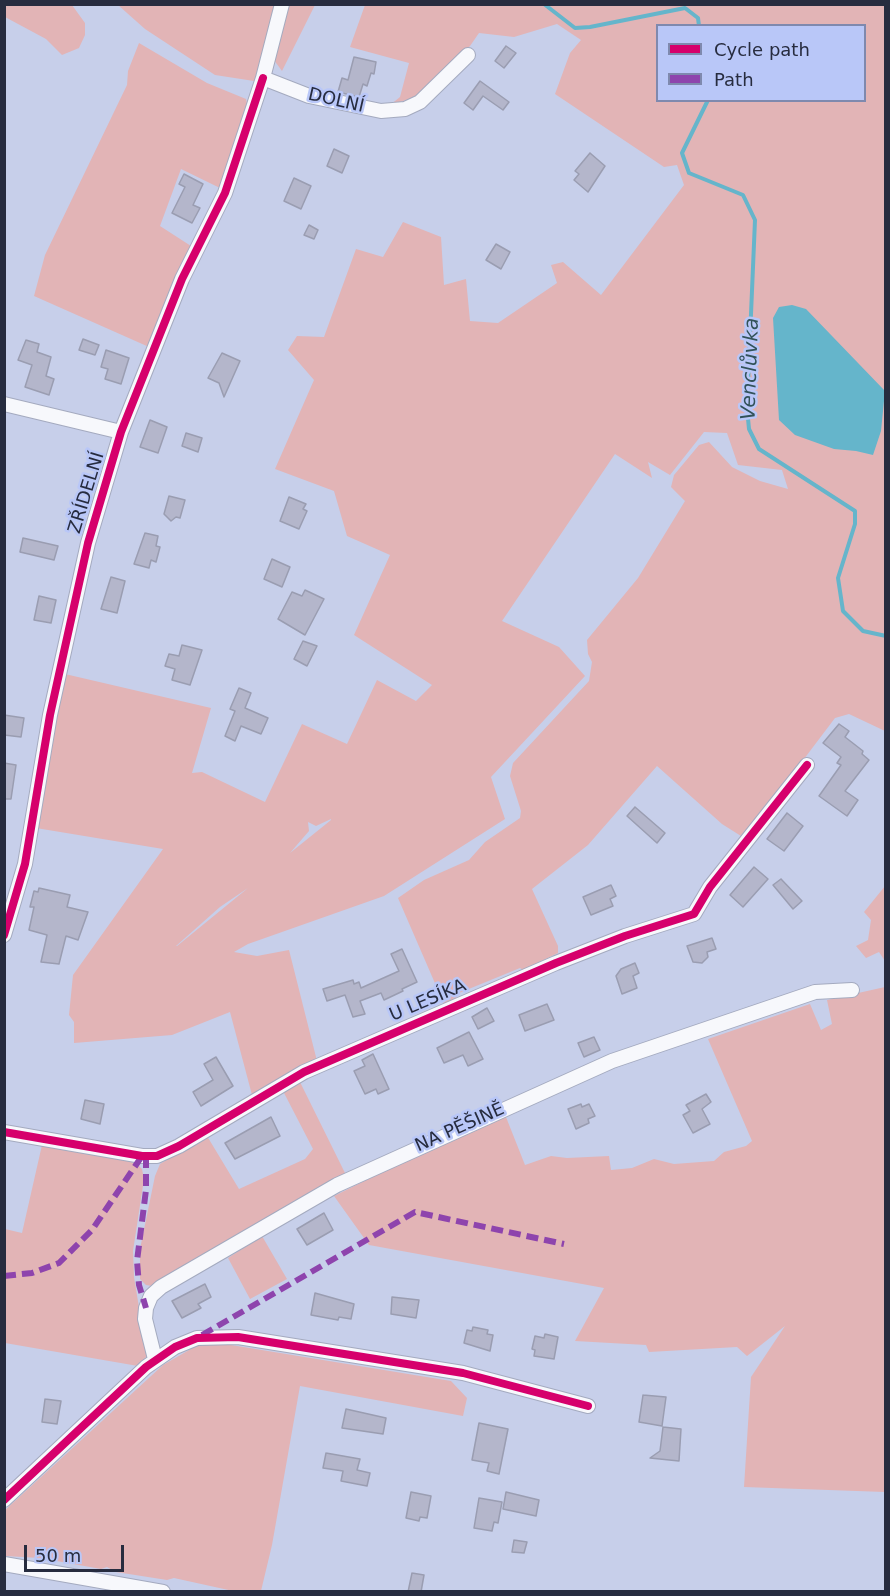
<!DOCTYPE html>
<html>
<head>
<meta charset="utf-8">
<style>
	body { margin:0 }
	#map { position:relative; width:890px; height:1596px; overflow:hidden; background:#c7cfea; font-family:"DejaVu Sans",sans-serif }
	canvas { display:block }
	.frame { position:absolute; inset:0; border:6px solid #272c3f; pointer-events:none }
	.legend { position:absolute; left:656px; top:24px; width:210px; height:78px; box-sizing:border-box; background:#b9c7f8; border:2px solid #7f89ae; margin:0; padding:8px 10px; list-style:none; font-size:18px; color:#272c3f }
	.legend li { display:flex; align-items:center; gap:12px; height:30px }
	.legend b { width:30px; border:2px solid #7f89ae }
	.scale { position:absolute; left:24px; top:1545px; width:100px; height:27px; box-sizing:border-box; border:3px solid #272c3f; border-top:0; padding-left:8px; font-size:18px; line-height:21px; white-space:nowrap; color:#272c3f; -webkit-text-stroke:4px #b9c7f8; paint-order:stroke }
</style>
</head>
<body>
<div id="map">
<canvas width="890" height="1596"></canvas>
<div class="frame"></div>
<ul class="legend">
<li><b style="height:8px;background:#d6006c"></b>Cycle path</li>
<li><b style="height:8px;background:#8e44ad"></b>Path</li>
</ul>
<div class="scale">50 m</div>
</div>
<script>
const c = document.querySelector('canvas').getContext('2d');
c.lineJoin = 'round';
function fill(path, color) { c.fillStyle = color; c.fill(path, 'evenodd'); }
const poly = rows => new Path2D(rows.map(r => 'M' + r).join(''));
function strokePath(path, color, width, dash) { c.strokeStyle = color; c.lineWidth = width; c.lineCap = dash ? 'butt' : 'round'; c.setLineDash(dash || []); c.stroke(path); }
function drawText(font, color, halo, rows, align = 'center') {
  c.font = font + ' "DejaVu Sans",sans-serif'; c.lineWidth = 5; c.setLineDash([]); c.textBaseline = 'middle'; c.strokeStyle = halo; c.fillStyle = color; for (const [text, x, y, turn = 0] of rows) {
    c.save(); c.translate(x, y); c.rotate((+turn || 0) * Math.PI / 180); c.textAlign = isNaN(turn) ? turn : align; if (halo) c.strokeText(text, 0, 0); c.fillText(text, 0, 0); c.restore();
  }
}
const green = poly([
	[5,4,72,5,85,23,85,35,79,48,62,55,46,39,5,17],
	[118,5,315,5,282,71,268,52,254,81,215,75,145,29],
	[365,5,885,5,885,731,849,714,835,718,751,829,741,836,722,824,657,766,588,845,532,889,558,946,558,953,523,970,520,968,459,993,455,999,444,1004,398,898,424,880,469,860,485,842,520,818,521,811,510,776,513,763,589,681,592,662,588,654,587,640,638,578,685,501,671,487,674,475,699,445,709,442,732,467,760,481,788,489,782,470,738,465,727,433,704,432,670,475,648,462,652,478,615,454,502,621,559,647,585,676,491,777,505,819,384,896,248,944,234,952,257,956,289,950,317,1061,252,1095,230,1012,172,1035,74,1043,74,1022,69,1015,73,975,163,849,36,828,60,681,65,674,211,708,192,773,202,772,265,802,302,724,347,744,377,680,416,701,432,685,354,635,390,555,347,536,334,491,275,469,314,380,288,350,297,336,324,337,356,249,383,257,403,222,441,237,444,285,466,279,470,321,498,323,557,283,551,265,563,262,601,295,684,185,677,165,664,167,555,94,570,53,581,40,557,24,514,37,479,33,470,46,416,97,390,105,400,97,409,63,350,47],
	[658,26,864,26,864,100,658,100],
	[331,819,331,820,290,853,309,831,308,822,316,826],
	[248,888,177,946,176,946,220,907],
	[139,43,207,83,246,99,249,111,220,188,181,169,160,226,191,246,149,347,34,296,45,255,127,85,128,71],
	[885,886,885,961,879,952,866,958,856,946,868,940,871,920,864,912],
	[885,987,885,1492,744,1487,751,1377,785,1326,747,1356,737,1347,649,1352,646,1345,575,1341,604,1288,369,1245,334,1196,504,1112,525,1165,551,1156,567,1158,609,1156,611,1170,632,1168,654,1159,674,1164,714,1161,724,1152,746,1146,752,1141,708,1039,810,1004,821,1030,832,1024,827,1000],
	[300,1082,345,1173,152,1286,146,1285,140,1279,140,1249,155,1176,160,1164,207,1136,239,1189,305,1159,313,1149,283,1091],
	[42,1145,127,1161,137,1164,142,1169,144,1179,133,1251,134,1277,147,1356,138,1366,5,1343,5,1229,22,1233],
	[262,1236,287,1279,250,1299,228,1258],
	[213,1342,451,1381,467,1398,463,1416,300,1386,272,1545,261,1591,233,1591,174,1578,167,1580,116,1572,107,1567,101,1569,40,1558,5,1556,4,1511,163,1365,196,1346]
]);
const water = poly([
	[792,305,806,309,885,391,881,431,873,455,856,451,834,449,795,435,779,420,773,318,779,307]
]);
const stream = poly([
	[544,4,575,28,590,27,685,8,698,18,699,26],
	[708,100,682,153,689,173,743,195,755,220,747,408,749,429,759,449,855,511,855,524,838,578,843,611,863,631,886,636],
	[886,1124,886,1126]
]);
const building = poly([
	[506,46,516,53,504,68,495,61,506,46],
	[354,57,376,62,374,74,371,73,367,86,363,84,359,97,338,92,342,78,348,80,354,57],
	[480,81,509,102,503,110,483,96,473,110,464,103,480,81],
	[334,149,349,156,342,173,327,166,334,149],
	[590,153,605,166,588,192,574,180,579,174,575,171,590,153],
	[184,174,203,184,193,205,200,208,192,223,172,213,185,187,179,184,184,174],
	[294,178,311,186,301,209,284,201,294,178],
	[309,225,318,230,314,239,304,235,309,225],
	[496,244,510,252,501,269,486,260,496,244],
	[83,339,99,345,95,355,79,350,83,339],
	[26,340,39,344,37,352,51,357,46,376,54,379,49,395,25,387,32,365,18,360,26,340],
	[106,350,129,358,121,384,105,379,108,369,101,367,106,350],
	[222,353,240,361,224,397,219,383,208,378,222,353],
	[150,420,167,427,158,453,140,447,150,420],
	[186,433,202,438,198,452,182,446,186,433],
	[169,496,185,500,180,518,176,517,171,521,164,514,169,496],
	[289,497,306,504,303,509,307,511,299,529,280,521,289,497],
	[145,533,158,536,156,546,160,547,156,562,151,560,149,568,134,564,145,533],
	[23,538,58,546,54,560,20,552,23,538],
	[272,559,290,567,282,587,264,579,272,559],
	[111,577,125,581,117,613,101,609,111,577],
	[305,590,324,599,305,635,278,619,292,592,302,596,305,590],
	[39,596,56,600,51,623,34,620,39,596],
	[303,641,317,646,307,666,294,659,303,641],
	[182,645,202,650,190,685,172,680,175,669,165,666,169,654,179,656,182,645],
	[239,688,251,693,245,708,268,718,261,734,241,726,235,741,225,736,235,711,230,709,239,688],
	[4,715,24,718,21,737,4,735,4,715],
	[839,724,849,731,845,737,863,751,862,754,869,760,845,791,858,800,847,816,819,796,841,765,837,763,841,757,823,743,839,724],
	[4,763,16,765,11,799,4,799,4,763],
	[635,807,665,833,657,843,627,816,635,807],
	[787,813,803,826,784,851,767,839,787,813],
	[754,867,768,879,743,907,730,895,754,867],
	[781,879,802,901,793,909,773,885,781,879],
	[611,885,616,896,610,899,613,906,591,915,583,897,611,885],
	[39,888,70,895,67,907,88,912,78,940,66,936,59,964,41,962,47,935,29,930,34,907,30,907,34,891,38,892,39,888],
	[712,938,716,949,707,952,708,957,702,963,693,962,687,946,712,938],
	[402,949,417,982,402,989,403,991,384,1000,381,993,360,1001,365,1014,353,1017,345,995,327,1001,323,989,353,980,354,984,359,982,361,988,399,971,391,954,402,949],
	[635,963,639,973,633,976,637,988,622,994,616,976,621,969,635,963],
	[547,1004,554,1020,525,1031,519,1015,547,1004],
	[487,1008,494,1021,478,1029,472,1017,487,1008],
	[469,1032,483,1059,468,1066,463,1055,444,1063,437,1048,469,1032],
	[594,1037,600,1050,584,1057,578,1043,594,1037],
	[373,1054,389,1089,378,1094,376,1089,365,1094,354,1071,365,1066,362,1060,373,1054],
	[216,1057,233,1086,201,1106,193,1092,213,1080,204,1064,216,1057],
	[706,1094,711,1102,702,1109,710,1124,693,1133,683,1115,690,1111,686,1105,706,1094],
	[85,1100,104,1104,100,1124,81,1119,85,1100],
	[581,1104,582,1107,589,1104,595,1116,588,1119,589,1123,576,1129,568,1109,581,1104],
	[271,1117,280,1136,235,1159,225,1143,271,1117],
	[324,1213,333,1230,307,1245,297,1229,324,1213],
	[205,1284,211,1297,198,1304,201,1308,182,1318,172,1301,205,1284],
	[315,1293,354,1304,351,1319,339,1317,338,1320,311,1315,315,1293],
	[392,1297,419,1300,416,1318,391,1314,392,1297],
	[473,1327,488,1330,487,1334,493,1335,490,1351,464,1343,467,1330,472,1331,473,1327],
	[545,1334,558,1337,554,1359,534,1356,535,1350,532,1349,535,1336,544,1338,545,1334],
	[643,1395,666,1397,662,1426,639,1422,643,1395],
	[45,1399,61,1401,57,1424,42,1422,45,1399],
	[346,1409,386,1418,383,1434,342,1428,346,1409],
	[479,1423,508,1429,499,1474,487,1471,489,1463,472,1460,479,1423],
	[663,1427,681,1429,679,1461,650,1458,660,1451,663,1427],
	[326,1453,360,1459,357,1470,370,1473,367,1486,341,1481,343,1471,323,1468,326,1453],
	[411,1492,431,1496,427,1518,420,1517,419,1521,406,1518,411,1492],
	[506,1492,539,1500,536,1516,503,1509,506,1492],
	[479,1498,502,1502,498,1523,494,1522,492,1531,474,1528,479,1498],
	[514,1540,527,1542,524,1553,512,1552,514,1540],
	[412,1573,424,1575,421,1592,408,1592,412,1573]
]);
const minor = poly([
	[282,4,263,78,309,96,381,111,405,109,420,102,468,55],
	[4,404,121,432],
	[4,935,25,864,50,715,88,543,121,432,182,279,225,193,263,78],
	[4,1132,142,1156,157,1156,179,1146,304,1072,556,963,625,936,694,914,710,887,807,765],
	[155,1359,145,1319,146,1308,151,1296,161,1287,337,1185,612,1061,815,992,852,990],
	[4,1500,146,1367,175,1347,197,1338,238,1337,463,1373,588,1406],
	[4,1564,163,1592]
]);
const quiet = poly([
	[146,1156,146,1190,137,1261,139,1285,146,1308],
	[4,1276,32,1273,59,1263,92,1230,142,1156],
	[202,1335,415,1212,564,1244]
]);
const cycleway = poly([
	[4,935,25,864,50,715,88,543,121,432,182,279,225,193,263,78],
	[4,1132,142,1156,157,1156,179,1146,304,1072,556,963,625,936,694,914,710,887,807,765],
	[4,1500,146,1367,175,1347,197,1338,238,1337,463,1373,588,1406]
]);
const streetNames = [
	["DOLNÍ",336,101,13],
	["ZŘÍDELNÍ",87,493,-73],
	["U LESÍKA",428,1001,-23],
	["NA PĚŠINĚ",460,1128,-24]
];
const waterNames = [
	["Venclůvka",751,369,-88]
];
fill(green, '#e2b4b6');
fill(water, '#65b5cb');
strokePath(stream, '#65b5cb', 4);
fill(building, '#b4b6cb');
strokePath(building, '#9a9db1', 1.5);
strokePath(minor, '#a4aabf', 16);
strokePath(minor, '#f7f8fc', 14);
strokePath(quiet, '#8e44ad', 6, [12, 6]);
strokePath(cycleway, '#d6006c', 8);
drawText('18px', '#272c3f', '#b9c7f8', streetNames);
drawText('italic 20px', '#325259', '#b9c7f8', waterNames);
</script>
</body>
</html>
